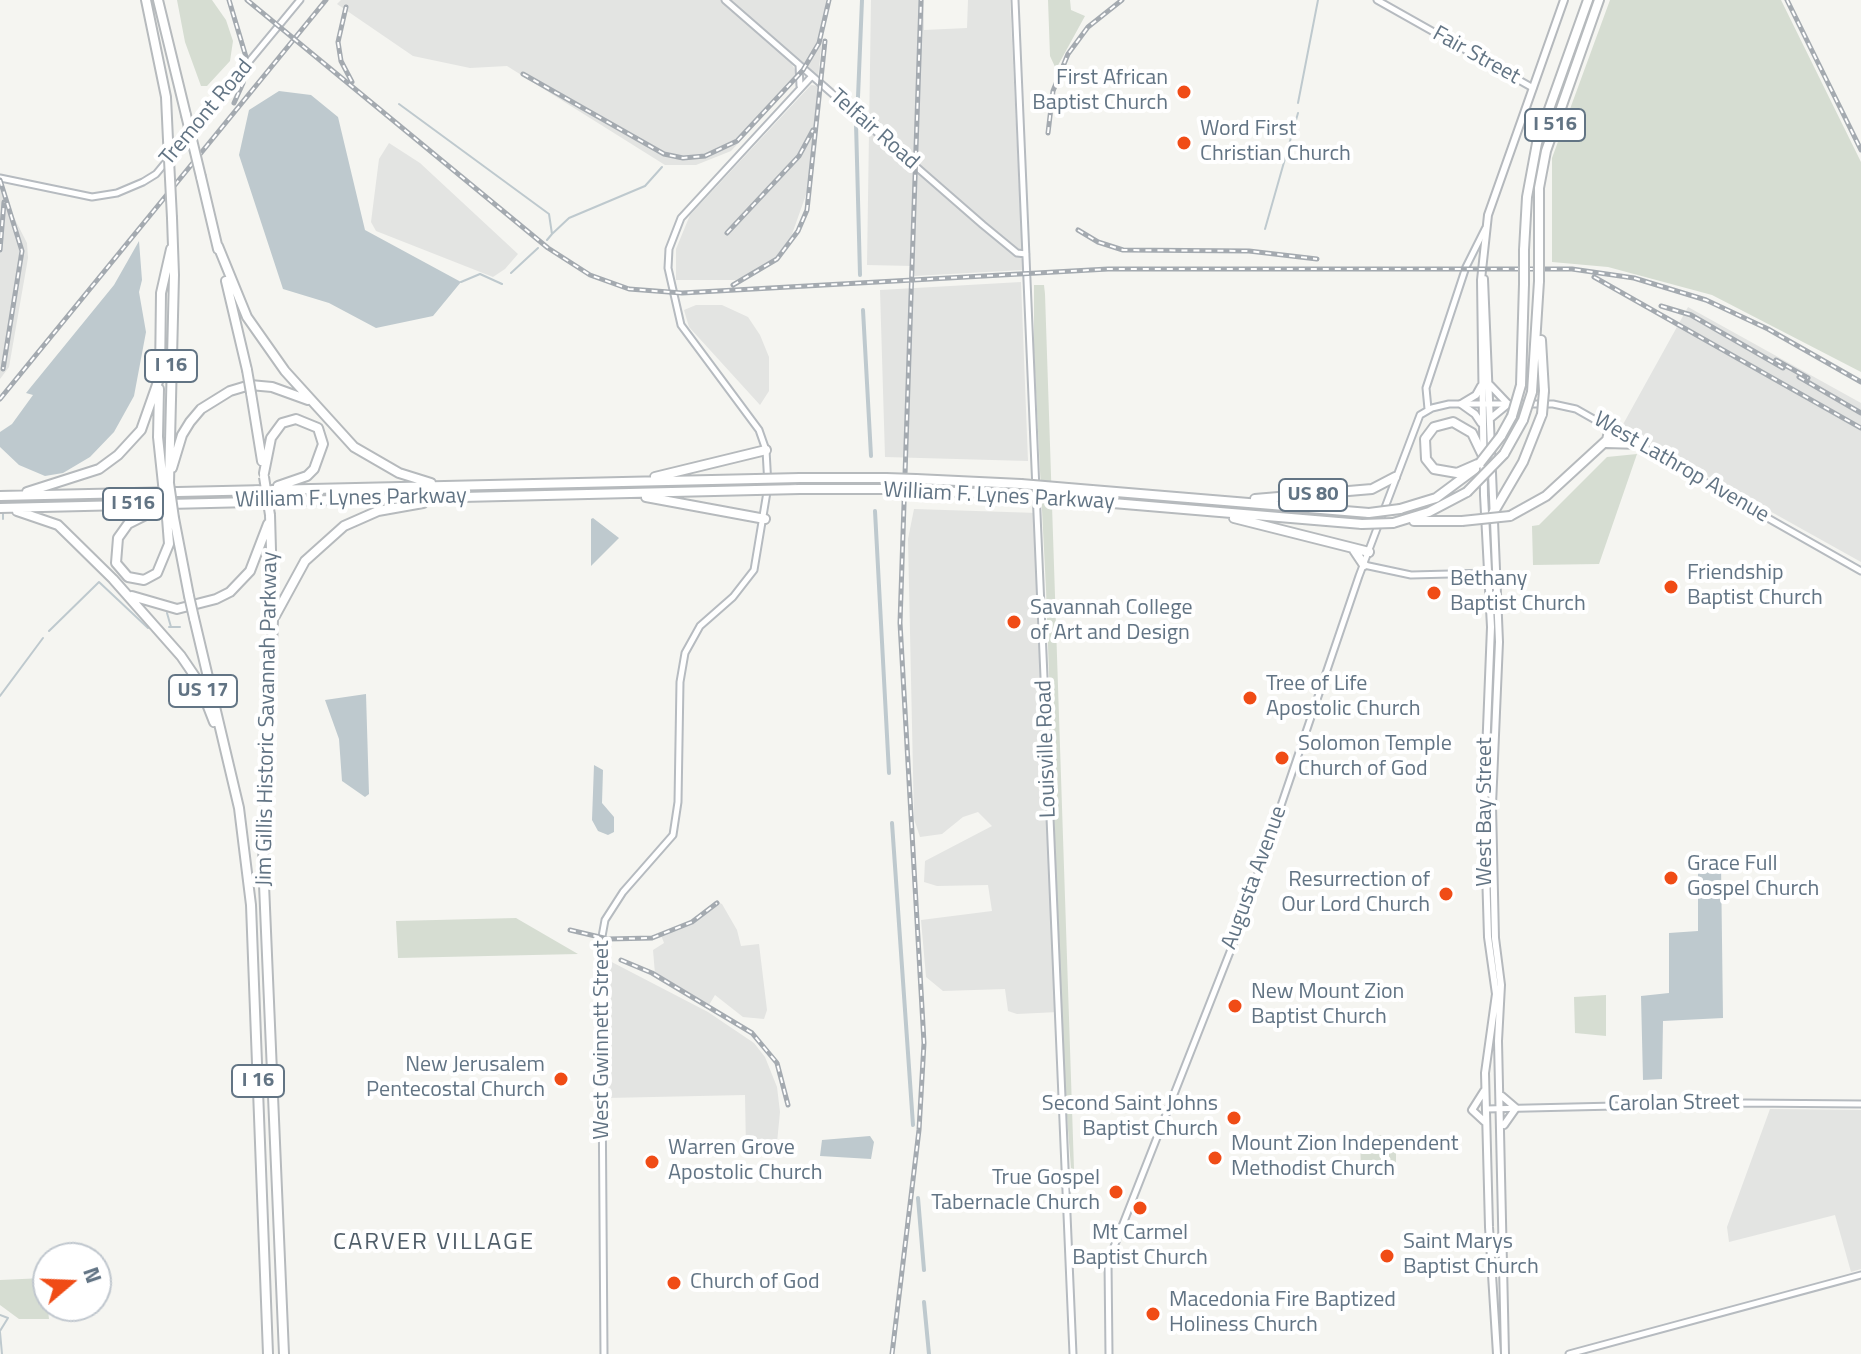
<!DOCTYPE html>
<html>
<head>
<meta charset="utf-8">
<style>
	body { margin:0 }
	#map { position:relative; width:1861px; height:1354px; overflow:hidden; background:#f5f5f1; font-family:"Titillium Web",sans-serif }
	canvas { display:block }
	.north { position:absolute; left:32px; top:1242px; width:80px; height:80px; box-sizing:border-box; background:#fff; border:2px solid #c0c7ce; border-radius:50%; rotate:71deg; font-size:22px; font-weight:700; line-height:32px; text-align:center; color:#627484 }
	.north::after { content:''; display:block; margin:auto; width:28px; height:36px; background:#f04c16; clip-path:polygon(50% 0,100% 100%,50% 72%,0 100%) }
</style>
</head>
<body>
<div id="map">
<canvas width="1861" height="1354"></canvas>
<div class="north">N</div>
</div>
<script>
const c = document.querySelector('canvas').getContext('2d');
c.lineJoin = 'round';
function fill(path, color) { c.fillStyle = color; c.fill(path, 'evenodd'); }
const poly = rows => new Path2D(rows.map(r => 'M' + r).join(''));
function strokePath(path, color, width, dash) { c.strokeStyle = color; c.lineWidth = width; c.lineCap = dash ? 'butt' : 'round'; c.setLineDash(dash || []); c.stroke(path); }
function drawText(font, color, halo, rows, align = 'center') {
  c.font = font + ' "Titillium Web",sans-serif'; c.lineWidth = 8; c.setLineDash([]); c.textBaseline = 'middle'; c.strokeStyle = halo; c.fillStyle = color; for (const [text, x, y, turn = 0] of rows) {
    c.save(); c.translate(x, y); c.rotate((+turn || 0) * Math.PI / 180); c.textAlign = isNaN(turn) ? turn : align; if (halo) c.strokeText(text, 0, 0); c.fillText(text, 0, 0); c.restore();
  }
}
const built = poly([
	[341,0,721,0,789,59,799,77,731,151,696,165,665,165,507,66,470,68,413,56,337,4],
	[729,0,826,0,818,78],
	[871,0,924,0,924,30,967,28,968,0,1010,0,1023,270,913,276,913,266,867,265],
	[811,85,819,86,807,192,791,237,774,259,748,276,736,280,676,280,676,249,690,215],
	[389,143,420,163,518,254,505,269,493,277,376,231,371,222,379,159],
	[0,190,27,243,28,258,9,367,0,379],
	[1021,282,1028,461,885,457,880,290],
	[696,305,722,305,748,317,760,335,769,357,769,391,760,405,689,327,684,310],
	[1688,307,1861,403,1861,562,1621,428],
	[914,509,1038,513,1058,1012,1017,1014,1008,1011,1005,989,943,991,926,977,921,920,992,911,988,885,937,886,924,882,925,861,992,826,978,812,963,817,942,834,920,837,914,819,908,539],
	[715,901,722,904,737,930,741,946,759,944,767,1010,764,1019,743,1017,715,995,709,1005,655,974,653,950,664,943,661,935,690,922],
	[604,958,708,1012,754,1043,765,1057,777,1087,780,1112,776,1153,746,1149,745,1095,607,1098],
	[1770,1109,1861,1110,1861,1269,1851,1272,1835,1215,1729,1242,1727,1227]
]);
const green = poly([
	[177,0,212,0,226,20,233,41,230,61,207,86,201,86,185,42],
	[1048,0,1070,0,1071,10,1085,16,1056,69,1050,56],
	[1610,0,1781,0,1861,162,1861,372,1712,295,1608,267,1552,262,1552,158],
	[1034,285,1044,285,1045,294,1074,1169,1071,1168,1067,1116,1060,984,1046,589,1034,352],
	[1637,454,1599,564,1533,565,1532,526,1539,525,1607,457],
	[516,918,578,954,398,958,396,921],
	[1606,995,1606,1036,1575,1033,1574,997],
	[1383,1135,1396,1143,1396,1167,1361,1172,1360,1136],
	[44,1278,49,1319,19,1319,0,1305,0,1280]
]);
const water = poly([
	[279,91,311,95,338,117,365,230,461,282,433,316,376,328,329,303,283,289,239,155,249,110],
	[139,241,142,280,139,292,146,332,134,396,114,432,90,457,63,473,45,476,19,465,0,447,0,432,12,424,33,395,26,393,114,285],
	[593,518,619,538,591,566,591,519],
	[366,694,369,794,365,797,342,781,339,739,325,700],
	[594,765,603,770,602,803,614,817,614,832,608,835,598,831,592,820],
	[1710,862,1721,863,1723,1018,1663,1021,1662,1079,1643,1080,1641,996,1669,993,1669,933,1698,931,1698,871],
	[870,1136,874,1142,871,1159,820,1156,822,1140]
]);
const stream = poly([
	[1298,103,1318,0],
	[399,104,549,214,552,234,547,240],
	[1265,229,1298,113],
	[552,234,569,218,645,186,662,167],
	[511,273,538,248],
	[461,282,480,274,502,284],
	[3,513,3,519],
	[167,613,171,627],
	[169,627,180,627],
	[49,631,99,582,148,628],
	[0,696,43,638],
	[0,1315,8,1318,0,1331],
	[0,1332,2,1354]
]);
const canal = poly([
	[858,97,862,0],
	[856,123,860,275],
	[863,310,871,456],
	[875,511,889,773],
	[892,823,913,1125],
	[918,1198,924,1270],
	[924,1302,929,1354]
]);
const secondary = poly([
	[725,0,983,225,1017,253,1026,254],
	[1015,0,1073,1354],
	[1377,0,1533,88],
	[799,65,800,86],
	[0,178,92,197,117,193,143,182,156,174,300,0],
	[1428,409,1426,388,1466,267,1485,229],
	[1364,565,1411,575,1490,573],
	[1486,1109,1745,1103,1861,1104],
	[604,1354,601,942,605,920,623,892,673,835,678,802,680,682,685,653,700,626,733,597,754,570,768,486,766,450,759,430,681,325,668,268,669,249,681,218,812,76],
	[1109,1354,1108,1262,1239,929,1359,576,1420,415,1432,408,1449,404,1553,404,1576,409,1861,571],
	[1569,1354,1861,1275]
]);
const primary = poly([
	[1484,279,1499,642,1492,805,1495,938,1501,985,1498,1041,1505,1354],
	[1490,385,1508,404,1491,418],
	[1481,423,1475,414,1461,404,1476,395,1481,386],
	[1484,1091,1472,1110,1485,1122],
	[1502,1096,1516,1108,1504,1125],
	[1497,1354,1489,1227,1485,1073,1496,994,1488,937,1484,804,1491,627,1484,495,1481,280,1488,215,1564,0]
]);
const highway = poly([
	[146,0,166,97,168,140],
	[158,0,186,115],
	[201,177,218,249],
	[218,246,247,317,285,371,354,447,399,473,431,483],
	[1524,250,1527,197,1537,143,1588,0],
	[1539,255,1539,188,1546,151,1599,0],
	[226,281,247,370],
	[1541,340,1544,391],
	[1521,385,1524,284],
	[159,389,158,437,163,484],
	[1532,392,1539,281],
	[251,393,262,461],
	[1501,436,1512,416],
	[1606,443,1641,444],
	[1504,454,1523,420],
	[1480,463,1457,473,1434,469,1426,459,1425,439,1434,427,1453,422,1472,433,1483,456],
	[172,468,182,435,190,422,201,409,230,391,250,385,272,387,308,400],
	[264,473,271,438,282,423,296,419,318,428,323,444,314,469,307,476,278,486],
	[655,477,766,450],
	[800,478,886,478],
	[916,479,1021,484],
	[169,483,174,275,172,218],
	[800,489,887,489],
	[916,490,1018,495],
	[1092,490,1369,513],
	[27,492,99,469,118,455,141,430,160,376,161,293,171,249],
	[0,496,756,479],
	[646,497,765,519],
	[1255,499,1372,489,1395,477],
	[1089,501,1362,524],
	[0,508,756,490],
	[160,508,128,524,118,538,116,563,128,577,144,580,157,573,169,544,167,518],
	[1400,509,1436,498,1475,469],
	[17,511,58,525,113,579,181,656,198,681,214,722],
	[270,515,273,620,263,861,284,1354],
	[1492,515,1523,462,1542,414],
	[1510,516,1546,496,1607,440,1610,427],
	[174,518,189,596],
	[1234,518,1369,552],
	[1414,521,1462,521],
	[1393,523,1429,512,1467,492],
	[1354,550,1364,565],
	[132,596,177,609,216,599,230,592,250,571,268,524],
	[275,616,305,561,344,526,378,511,423,503],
	[194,618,239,808,251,905,268,1354]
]);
const rail = poly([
	[229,0,246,57,243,83,234,103],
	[247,0,548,248,590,275,629,289,682,293,1108,269,1572,269,1634,278,1706,300,1768,329,1861,382],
	[1787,0,1861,150],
	[346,7,338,42,341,61,352,82],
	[523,74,664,154,683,158,705,156,737,141,803,70,819,43,829,0],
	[1048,133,1053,91,1068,54,1088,27,1122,0],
	[0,180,22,251,3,369],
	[1078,230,1098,242,1123,250,1249,251,1317,259],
	[727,233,799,156,813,130],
	[0,250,4,202],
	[1594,277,1861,428],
	[733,285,777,259,798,231,807,210,825,41],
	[1661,306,1691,315,1783,368],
	[1776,360,1808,378],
	[1799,377,1861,413],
	[0,399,326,0],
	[570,930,608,939,652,938,692,922,717,903],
	[621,960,652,973,752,1033,777,1063,788,1105],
	[892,1354,919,1130,924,1043,900,623,921,0]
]);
const highwayBridge = poly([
	[186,115,201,177],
	[168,140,172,218],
	[1524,250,1524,284],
	[1539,281,1539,255],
	[247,370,251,393],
	[1542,414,1544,391],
	[1512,416,1521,385],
	[1523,420,1532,392],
	[1480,463,1501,436],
	[264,477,270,515],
	[886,478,916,479],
	[756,479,800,478],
	[169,483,174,518],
	[163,484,167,518],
	[1021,484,1092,490],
	[887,489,916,490],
	[756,490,800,489],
	[1467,492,1504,454],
	[1018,495,1089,501],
	[1369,513,1400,509],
	[1462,521,1510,516],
	[1362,524,1393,523],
	[189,596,194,618]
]);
const markers = [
	[1184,92,8,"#f04c16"],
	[1184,143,8,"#f04c16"],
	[1671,587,8,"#f04c16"],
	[1434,593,8,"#f04c16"],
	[1014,622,8,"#f04c16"],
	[1250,698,8,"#f04c16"],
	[1282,758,8,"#f04c16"],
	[1671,878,8,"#f04c16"],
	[1446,894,8,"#f04c16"],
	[1235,1006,8,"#f04c16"],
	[561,1079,8,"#f04c16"],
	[1234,1118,8,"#f04c16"],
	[1215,1158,8,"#f04c16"],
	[652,1162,8,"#f04c16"],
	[1116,1192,8,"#f04c16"],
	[1140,1208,8,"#f04c16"],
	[1387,1256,8,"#f04c16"],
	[674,1283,8,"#f04c16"],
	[1153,1314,8,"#f04c16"]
];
const shields = [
	[1555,125,60],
	[171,366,52],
	[1313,495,68],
	[133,504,60],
	[203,691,68],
	[258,1081,52]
];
const shieldNames = [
	["I 516",1555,125],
	["I 16",171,366],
	["US 80",1313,495],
	["I 516",133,504],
	["US 17",203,691],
	["I 16",258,1081]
];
const streetNames = [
	["Fair Street",1476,56,29],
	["Tremont Road",207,113,-50],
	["Telfair Road",874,130,41],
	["West Lathrop Avenue",1681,468,30],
	["William F. Lynes Parkway",999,497,3],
	["William F. Lynes Parkway",351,499,-1],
	["Jim Gillis Historic Savannah Parkway",268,719,-89],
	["Louisville Road",1047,749,-92],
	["West Bay Street",1486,812,-90],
	["Augusta Avenue",1255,878,-70],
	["West Gwinnett Street",603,1040,-90],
	["Carolan Street",1674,1104,-1]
];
const poiNames = [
	["First African",1168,79,"right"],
	["Baptist Church",1168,104,"right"],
	["Word First",1200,130],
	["Christian Church",1200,155],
	["Friendship",1687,574],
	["Baptist Church",1687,599],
	["Bethany",1450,580],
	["Baptist Church",1450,605],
	["Savannah College",1030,609],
	["of Art and Design",1030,634],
	["Tree of Life",1266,685],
	["Apostolic Church",1266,710],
	["Solomon Temple",1298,745],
	["Church of God",1298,770],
	["Grace Full",1687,865],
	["Gospel Church",1687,890],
	["Resurrection of",1430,881,"right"],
	["Our Lord Church",1430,906,"right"],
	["New Mount Zion",1251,993],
	["Baptist Church",1251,1018],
	["New Jerusalem",545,1066,"right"],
	["Pentecostal Church",545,1091,"right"],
	["Second Saint Johns",1218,1105,"right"],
	["Baptist Church",1218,1130,"right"],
	["Mount Zion Independent",1231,1145],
	["Methodist Church",1231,1170],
	["Warren Grove",668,1149],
	["Apostolic Church",668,1174],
	["True Gospel",1100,1179,"right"],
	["Tabernacle Church",1100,1204,"right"],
	["Mt Carmel",1140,1234,"center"],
	["Baptist Church",1140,1259,"center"],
	["Saint Marys",1403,1243],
	["Baptist Church",1403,1268],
	["Church of God",690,1283],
	["Macedonia Fire Baptized",1169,1301],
	["Holiness Church",1169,1326]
];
const neighbourhoodNames = [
	["CARVER VILLAGE",434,1243]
];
fill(built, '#e3e4e2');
fill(green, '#d6ddd2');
fill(water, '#bec9ce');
strokePath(stream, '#bec9ce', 2);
strokePath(canal, '#bec9ce', 4);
strokePath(secondary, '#b6bbc0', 9);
strokePath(primary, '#b5b9bd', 10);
strokePath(highway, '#b6babd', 12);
strokePath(secondary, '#fff', 5);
strokePath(primary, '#fff', 6);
strokePath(highway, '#fff', 8);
strokePath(rail, '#a4aab0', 5);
strokePath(rail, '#fff', 2, [6]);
strokePath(highwayBridge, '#b6babd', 12, []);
strokePath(highwayBridge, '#fff', 8);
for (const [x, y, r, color] of markers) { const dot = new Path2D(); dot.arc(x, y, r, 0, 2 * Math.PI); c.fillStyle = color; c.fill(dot); strokePath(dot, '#fff', 3); }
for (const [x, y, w] of shields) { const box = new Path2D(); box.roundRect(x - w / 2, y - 16, w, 32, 6); c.fillStyle = '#fff'; c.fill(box); strokePath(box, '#627484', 2); }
drawText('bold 20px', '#627484', null, shieldNames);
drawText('22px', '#627484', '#fff', streetNames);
drawText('22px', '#627484', '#fff', poiNames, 'left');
c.letterSpacing = '2px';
drawText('24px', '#505e69', '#fff', neighbourhoodNames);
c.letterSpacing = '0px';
</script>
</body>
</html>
